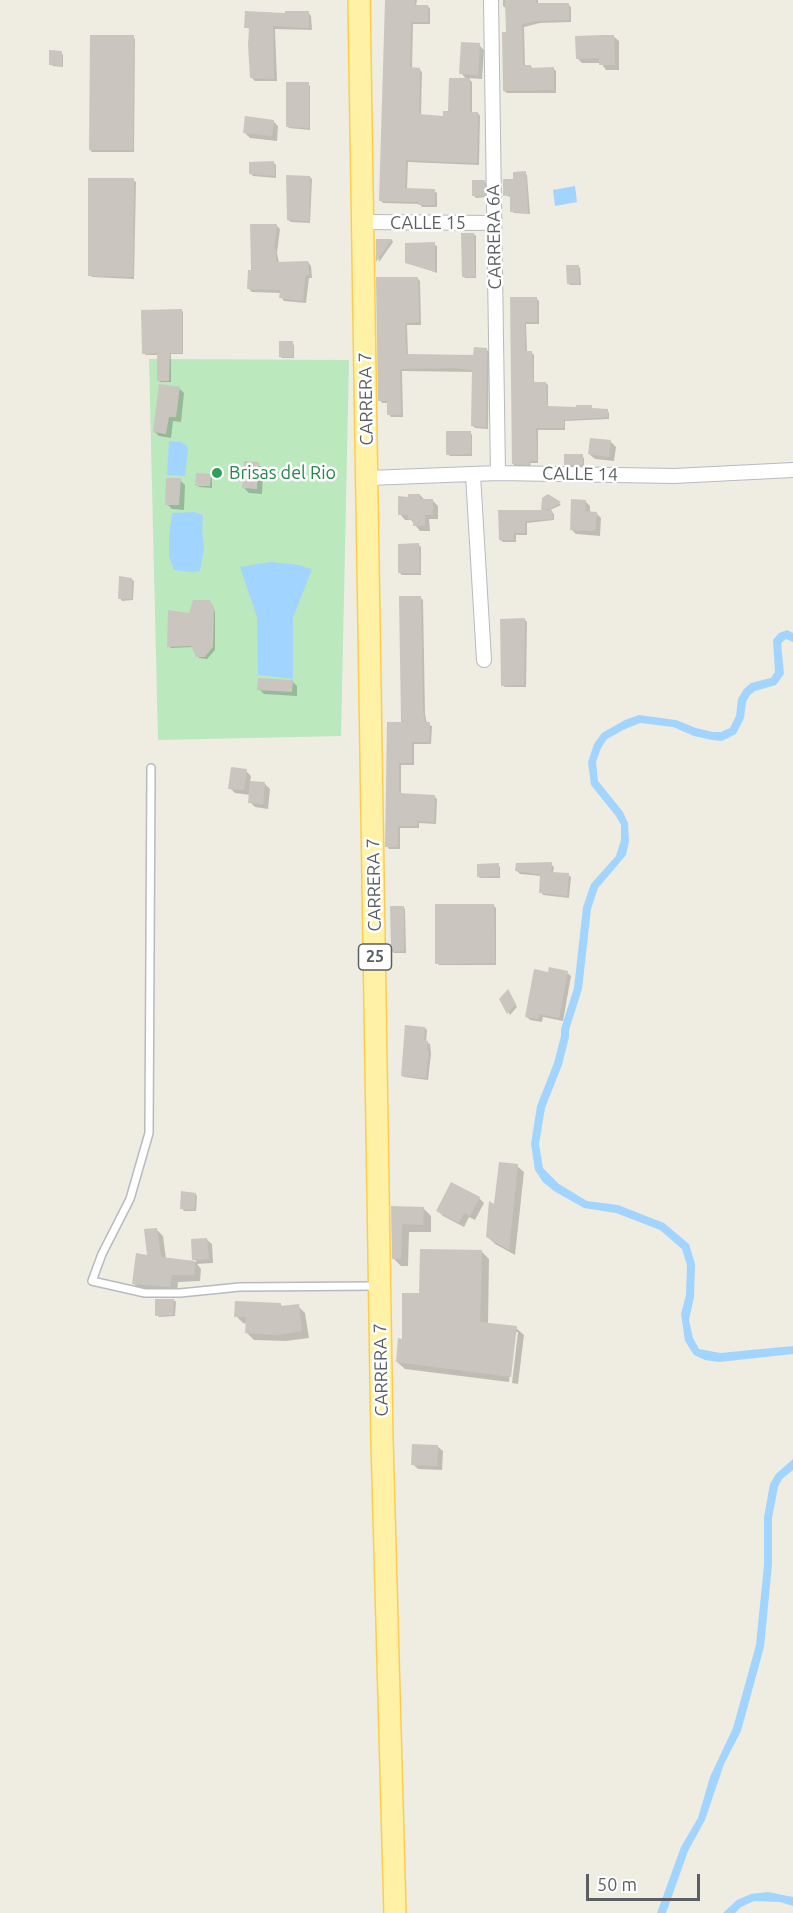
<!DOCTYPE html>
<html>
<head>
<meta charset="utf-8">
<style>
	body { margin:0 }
	#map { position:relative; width:793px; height:1913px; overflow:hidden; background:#efece2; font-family:Ubuntu,sans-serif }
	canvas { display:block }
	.scale { position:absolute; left:586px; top:1874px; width:114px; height:27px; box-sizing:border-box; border:3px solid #5a5f64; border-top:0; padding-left:8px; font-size:18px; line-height:21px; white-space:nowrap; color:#5a5f64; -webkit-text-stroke:4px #fff; paint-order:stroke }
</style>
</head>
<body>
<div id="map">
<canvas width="793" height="1913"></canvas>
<div class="scale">50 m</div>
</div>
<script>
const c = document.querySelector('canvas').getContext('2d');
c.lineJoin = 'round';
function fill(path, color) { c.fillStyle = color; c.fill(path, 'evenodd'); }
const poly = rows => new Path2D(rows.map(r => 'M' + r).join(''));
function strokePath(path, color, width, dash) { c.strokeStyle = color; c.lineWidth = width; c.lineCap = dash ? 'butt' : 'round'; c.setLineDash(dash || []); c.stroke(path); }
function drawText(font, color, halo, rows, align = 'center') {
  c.font = font + ' Ubuntu,sans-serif'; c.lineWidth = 5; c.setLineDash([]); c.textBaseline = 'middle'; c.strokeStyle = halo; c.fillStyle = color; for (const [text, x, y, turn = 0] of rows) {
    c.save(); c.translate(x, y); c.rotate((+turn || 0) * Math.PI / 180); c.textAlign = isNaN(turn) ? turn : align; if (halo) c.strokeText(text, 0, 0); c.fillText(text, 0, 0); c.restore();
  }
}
const green = poly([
	[149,359,349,360,341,736,158,740]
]);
const water = poly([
	[575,186,577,202,555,206,553,190],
	[169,441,181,442,186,445,188,449,185,476,167,475],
	[194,512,203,515,202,531,204,548,200,571,191,572,174,570,169,556,169,538,172,513],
	[270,562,299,565,312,569,293,618,293,679,258,675,257,617,240,567],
	[787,630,793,633,793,642,786,639,781,643,784,674,776,685,755,691,750,695,746,702,744,718,736,734,722,741,712,740,694,736,673,727,640,723,623,730,607,739,601,748,596,762,598,781,623,812,628,823,629,841,626,855,598,888,591,909,582,989,569,1030,569,1037,562,1065,545,1108,539,1144,543,1168,559,1184,587,1201,618,1205,664,1223,689,1244,695,1264,694,1297,689,1320,693,1338,699,1349,720,1353,793,1346,793,1354,719,1362,705,1360,694,1355,685,1341,681,1314,686,1295,687,1265,682,1249,660,1230,616,1213,584,1208,554,1191,543,1182,535,1170,531,1144,537,1106,554,1063,561,1036,561,1029,574,988,583,907,591,884,616,856,621,840,621,825,616,816,591,785,588,762,594,744,602,733,625,720,639,715,676,720,696,728,713,732,721,732,730,728,736,716,738,699,744,689,751,683,771,678,775,672,773,640,779,633],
	[793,1459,793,1470,782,1479,778,1487,772,1518,772,1565,764,1647,741,1731,724,1764,705,1820,688,1851,666,1913,657,1913,681,1847,698,1818,710,1777,733,1728,756,1645,764,1565,764,1517,770,1484,776,1474],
	[768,1892,793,1897,793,1906,780,1902,754,1901,741,1907,735,1913,723,1913,737,1900,751,1894]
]);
const shadow = poly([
	[387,0,417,0,416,6,428,6,430,9,430,24,413,24,412,69,419,69,422,72,421,116,445,117,450,113,467,80,461,73,479,45,484,50,482,79,468,78,472,82,472,113,478,113,480,116,479,165,408,162,407,190,434,191,437,193,437,207,422,207,420,204,383,203,381,201],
	[503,0,538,0,538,5,568,4,571,7,571,22,540,23,524,27,525,67,531,66,533,69,553,68,556,71,556,93,507,93,504,91,507,34,507,9,503,6],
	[308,12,311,16,312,30,275,29,277,81,255,81,252,78,251,30,246,27,287,14],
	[613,36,619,41,619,70,606,70,601,63,582,63,577,58],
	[133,37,135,39,134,152,92,152,90,150],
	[61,52,63,55,63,67,53,66,51,64],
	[308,84,310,86,310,130,289,128,287,126],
	[273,121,278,126,277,141,250,138,245,133],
	[274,163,276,165,276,178,253,176,251,174],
	[525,173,527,175,530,214,514,213,512,211,511,197,504,195,514,180],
	[310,177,312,179,310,223,291,222,288,220],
	[133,180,136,182,134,279,92,277,90,275],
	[484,181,486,183,486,197,476,198,474,196],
	[276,225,280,229,277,253,279,263,308,262,311,266,312,278,309,278,306,303,284,301,281,297,281,293,252,292,248,288,253,272],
	[474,234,476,236,476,278,465,278,463,276],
	[392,240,393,242,379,262,377,241],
	[434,244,437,246,437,273,407,262],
	[578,266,580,268,581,285,570,285,568,283],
	[418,279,420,281,421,325,407,325,408,356,474,357,486,349,489,352,488,429,475,428,472,425,474,372,402,371,403,417,391,417,389,414,389,403,382,403,380,400],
	[536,298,539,301,539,324,526,324,527,352,531,352,534,355,534,383,546,383,548,385,548,407,577,409,591,406,593,409,607,410,609,413,609,419,565,421,565,430,538,430,538,463,530,463,531,466,516,466,513,464,511,299],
	[181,310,183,312,183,354,171,354,171,382,160,382,158,380,159,355,146,355,143,353],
	[292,343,294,345,294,358,282,358,280,356],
	[179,388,184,393,181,422,173,421,171,438,159,436,154,431],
	[470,432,472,435,472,456,450,456,447,454],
	[611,442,616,447,614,461,595,459,589,454],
	[582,456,584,458,584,467,568,467,566,465],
	[258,464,263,469,262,494,249,493,244,488],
	[210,475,212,478,212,488,199,487,197,485],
	[180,480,185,485,184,510,172,509,167,504],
	[420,495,425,500,432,500,438,506,438,519,429,519,430,531,420,531,411,520,405,520,400,514,410,498],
	[552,497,561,505,550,510,554,514,554,520,527,523,527,535,516,535,516,542,503,542,500,540,500,512,544,511,542,509],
	[585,501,590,506,590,513,596,513,601,518,600,536,576,534,571,529],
	[419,545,421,547,421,575,402,575,400,573],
	[131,579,134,581,133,600,122,601,120,598],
	[420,597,423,600,425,714,427,724,432,726,431,744,414,744,414,765,401,765,401,794,434,796,437,799,436,824,419,823,419,828,400,828,400,849,389,849,387,846],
	[212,604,215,612,215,650,207,659,199,658,193,647,171,648,169,646,190,614],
	[525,620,527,622,526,687,505,687,502,685],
	[292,681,297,686,297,696,264,694,259,689],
	[246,771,251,776,250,782,265,784,270,789,268,809,255,807,250,802,250,795,235,793,230,788],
	[551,864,554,867,553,873,568,875,571,877,569,898,543,895,541,892,541,876,520,874,517,871],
	[498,865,500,867,500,878,480,878,478,876],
	[494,906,496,908,496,965,439,965,437,963],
	[403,907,405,909,406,953,394,953,392,951],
	[567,973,571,976,563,1021,543,1017,542,1022,530,1020,526,1016],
	[508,991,517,1007,510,1015,501,999],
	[425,1028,427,1030,426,1042,430,1044,431,1054,428,1080,404,1077,402,1075],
	[517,1166,524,1172,515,1255,495,1244,488,1237,495,1206],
	[195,1194,197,1196,196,1211,184,1211,182,1208],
	[479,1198,484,1203,475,1220,469,1217,464,1227,443,1216,438,1211],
	[393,1208,423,1208,431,1216,431,1232,409,1232,408,1266,401,1266,393,1258],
	[156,1229,163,1236,166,1259,197,1262,194,1259,206,1239,212,1244,213,1263,197,1264,201,1269,200,1281,178,1282,177,1293,140,1290,133,1283,149,1257],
	[481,1251,489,1259,488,1324,516,1328,524,1335,518,1384,512,1383,518,1332,515,1332,509,1382,405,1369,397,1362,421,1295],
	[174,1300,176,1302,175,1316,159,1317,157,1315],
	[280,1304,284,1308,298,1306,305,1313,309,1338,286,1341,254,1340,247,1333,247,1324,243,1323,236,1316],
	[437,1446,443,1451,442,1470,418,1469,413,1464]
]);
const building = poly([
	[385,0,415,0,415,5,428,5,428,22,411,22,410,67,420,68,419,114,443,116,443,111,448,111,449,78,470,78,470,112,478,112,477,163,406,160,405,188,435,189,435,205,418,205,419,202,379,201],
	[505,0,536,0,536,3,569,3,569,20,537,21,522,24,523,65,531,65,531,68,554,67,554,90,503,91,502,32,506,32],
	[245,11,285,13,285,11,309,11,309,28,273,26,274,79,250,78,248,45,249,28,244,28],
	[90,35,134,35,133,150,89,150],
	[603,35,614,35,615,65,599,65,599,58,576,59,575,36],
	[461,42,480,43,478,75,459,74],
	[49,50,62,51,62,66,49,65],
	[286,82,309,82,309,128,286,127],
	[245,116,274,120,272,136,243,133],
	[274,161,275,176,249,174,249,162],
	[526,171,528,213,510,212,510,195,503,196,503,179,513,179,513,172],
	[286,175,310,176,309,221,287,220],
	[88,178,134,178,133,277,88,276],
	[472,180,485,180,485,196,472,196],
	[250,224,277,224,274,249,276,249,276,262,308,261,309,275,306,275,305,277,303,301,279,298,280,290,247,289,248,270,251,270],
	[461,233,474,233,475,277,462,277],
	[376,239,392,239,376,262],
	[435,242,435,272,405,263,405,243],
	[566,265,579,265,579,284,567,284],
	[376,277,418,277,419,322,405,323,406,354,473,355,474,347,487,348,486,427,471,426,472,370,455,368,400,369,401,415,387,415,387,401,378,401],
	[510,297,537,297,537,322,525,322,525,351,532,351,533,382,546,382,547,406,576,407,576,405,592,405,592,408,608,409,608,417,564,420,564,428,536,428,537,461,529,461,529,465,512,464],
	[182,309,182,353,170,353,169,381,157,381,157,353,142,354,141,310],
	[279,341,293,341,293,357,279,357],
	[159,384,180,387,176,417,169,417,166,434,153,432],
	[446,431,471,431,471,454,446,455],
	[590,438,611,440,609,457,588,454],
	[564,454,583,454,583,465,564,465],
	[244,461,259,462,257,489,242,488],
	[196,473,211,474,210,486,195,486],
	[166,478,181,478,179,505,165,505],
	[408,494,420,494,420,499,433,499,433,515,425,515,425,526,413,526,413,520,408,519,408,515,398,515,398,496,408,497],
	[548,494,561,502,552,508,541,510,542,498],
	[571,499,586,500,585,511,597,512,595,531,570,530],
	[498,510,552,510,553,519,525,521,525,533,514,533,514,540,499,540],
	[419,543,420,573,398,573,398,544],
	[119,576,132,578,132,599,118,599],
	[399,596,421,596,423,711,425,722,430,722,429,742,412,742,412,763,399,763,399,793,435,795,434,822,417,821,417,826,398,826,398,847,385,847,387,722,401,722],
	[193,600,210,600,214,609,213,647,205,657,196,657,191,646,167,647,168,610,189,613],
	[525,618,524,685,501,686,500,619],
	[258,678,293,680,292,692,257,690],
	[231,767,247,769,244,790,228,789],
	[250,781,265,782,263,804,248,803],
	[552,862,551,872,569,873,567,896,539,893,540,874,515,871,516,863],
	[499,863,499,876,477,877,477,864],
	[435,904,494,904,495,963,435,964],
	[390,906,404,906,404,951,391,952],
	[549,967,568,971,559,1018,539,1014,538,1019,525,1017,534,969,548,972],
	[508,989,516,1004,507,1014,499,999],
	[405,1025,425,1027,424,1040,428,1041,427,1051,429,1051,426,1078,401,1076],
	[499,1162,518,1164,509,1250,486,1237,489,1201,494,1204],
	[451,1182,480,1197,470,1216,464,1213,459,1223,436,1211],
	[181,1191,196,1193,194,1210,180,1209],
	[391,1206,424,1207,423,1225,402,1224,401,1259,392,1259],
	[157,1228,161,1257,195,1261,194,1275,172,1275,170,1287,132,1284,136,1253,147,1255,144,1229],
	[207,1238,209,1259,192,1260,191,1239],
	[420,1249,482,1250,480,1322,517,1326,511,1377,396,1362,398,1338,402,1339,402,1293,419,1293],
	[155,1299,174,1299,173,1315,155,1316],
	[235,1301,281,1303,281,1306,299,1304,302,1331,278,1335,245,1333,246,1317,234,1317],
	[412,1444,438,1445,437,1466,411,1465]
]);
const service = poly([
	[151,768,149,1133,130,1199,102,1254,92,1281,145,1293,180,1293,240,1287,377,1286]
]);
const minor = poly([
	[491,0,498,473],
	[363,222,493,223],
	[473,475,484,660],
	[368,478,498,473,674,476,793,470]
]);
const primary = poly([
	[359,0,382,1440,395,1913]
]);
const markers = [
	[217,473,6,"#2e9e5b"]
];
const shields = [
	[375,957,33]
];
const shieldNames = [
	["25",375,957]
];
const streetNames = [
	["CALLE 15",428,223],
	["CARRERA 6A",494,237,-91],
	["CARRERA 7",366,399,-91],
	["CALLE 14",580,474,1],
	["CARRERA 7",374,885,-91],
	["CARRERA 7",381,1370,-91]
];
const leisureNames = [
	["Brisas del Rio",229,473]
];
fill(green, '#bce8bd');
fill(water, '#a1d5ff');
fill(shadow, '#0003');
fill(building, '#cac6bf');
strokePath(service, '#b7bac0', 10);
strokePath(minor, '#b7bac0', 16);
strokePath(primary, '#fdce4d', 24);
strokePath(service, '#fff', 7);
strokePath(minor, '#fff', 14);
strokePath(primary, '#fff2a6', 21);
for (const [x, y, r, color] of markers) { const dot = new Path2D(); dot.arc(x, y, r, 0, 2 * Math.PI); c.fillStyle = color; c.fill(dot); strokePath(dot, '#fff', 2); }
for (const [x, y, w] of shields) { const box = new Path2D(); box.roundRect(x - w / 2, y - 13, w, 26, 4.5); c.fillStyle = '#fff'; c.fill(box); strokePath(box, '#5a5f64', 1.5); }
drawText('bold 16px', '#5a5f64', null, shieldNames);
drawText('18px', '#5a5f64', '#fff', streetNames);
drawText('18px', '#27864d', '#fff', leisureNames, 'left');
</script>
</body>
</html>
